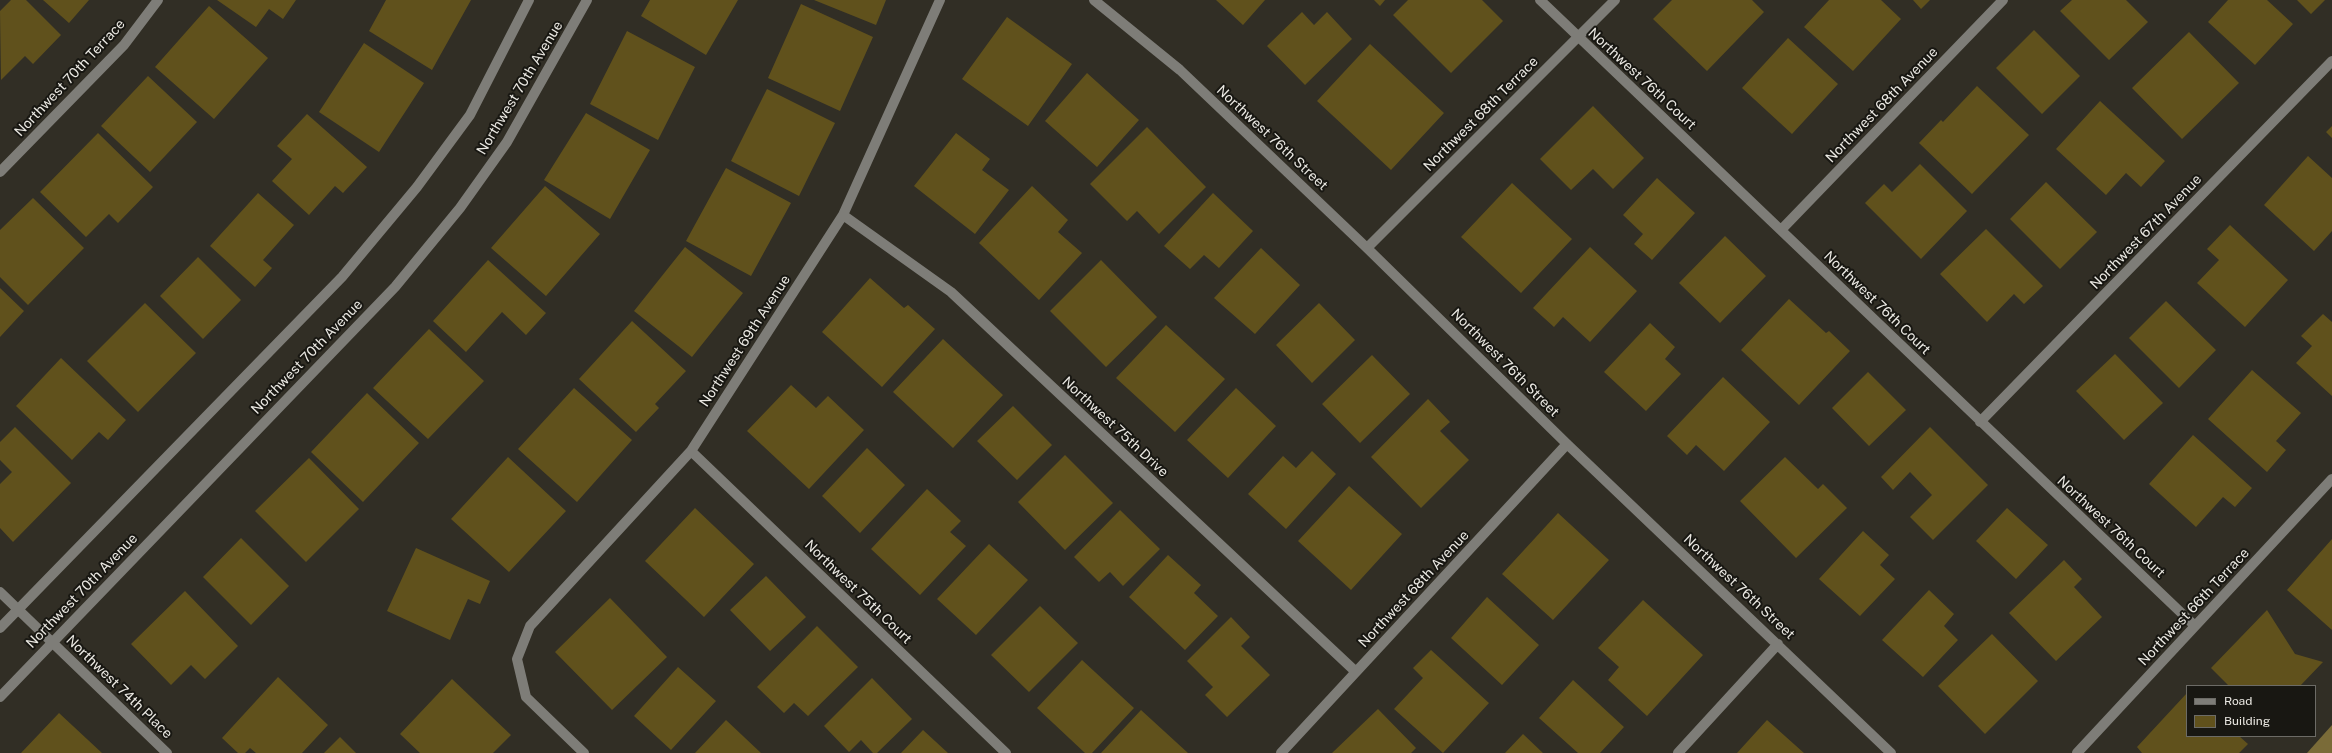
<!DOCTYPE html>
<html>
<head>
<meta charset="utf-8">
<style>
	body { margin:0 }
	#map { position:relative; width:2332px; height:753px; overflow:hidden; background:#312e25; font-family:"Public Sans",sans-serif }
	canvas { display:block }
	.legend { position:absolute; left:2186px; top:685px; width:130px; height:52px; box-sizing:border-box; background:#181712; border:1px solid #6c6b66; margin:0; padding:5px 7px; list-style:none; font-size:12px; color:#ebe9e3 }
	.legend li { display:flex; align-items:center; gap:8px; height:20px }
	.legend b { width:20px; border:1px solid #6c6b66 }
</style>
</head>
<body>
<div id="map">
<canvas width="2332" height="753"></canvas>
<ul class="legend">
<li><b style="height:5px;background:#7e7d78"></b>Road</li>
<li><b style="height:11px;background:#60511c"></b>Building</li>
</ul>
</div>
<script>
const c = document.querySelector('canvas').getContext('2d');
c.lineJoin = 'round';
function fill(path, color) { c.fillStyle = color; c.fill(path, 'evenodd'); }
const poly = rows => new Path2D(rows.map(r => 'M' + r).join(''));
function strokePath(path, color, width, dash) { c.strokeStyle = color; c.lineWidth = width; c.lineCap = dash ? 'butt' : 'round'; c.setLineDash(dash || []); c.stroke(path); }
function drawText(font, color, halo, rows, align = 'center') {
  c.font = font + ' "Public Sans",sans-serif'; c.lineWidth = 4; c.setLineDash([]); c.textBaseline = 'middle'; c.strokeStyle = halo; c.fillStyle = color; for (const [text, x, y, turn = 0] of rows) {
    c.save(); c.translate(x, y); c.rotate((+turn || 0) * Math.PI / 180); c.textAlign = isNaN(turn) ? turn : align; if (halo) c.strokeText(text, 0, 0); c.fillText(text, 0, 0); c.restore();
  }
}
const water = poly([
	[2332,725,2332,753,2307,753]
]);
const building = poly([
	[11,0,26,0,61,35,33,64,25,56,1,80,0,11],
	[43,0,89,0,69,23],
	[217,0,296,0,283,19,269,9,256,27],
	[386,0,471,0,432,70,369,31],
	[650,0,738,0,706,55,641,16],
	[814,0,886,0,876,25],
	[1216,0,1265,0,1243,25],
	[1374,0,1385,0,1380,6],
	[1408,0,1482,0,1503,21,1451,73,1393,15],
	[1672,0,1752,0,1764,12,1707,71,1653,19],
	[1829,0,1881,0,1901,19,1853,71,1804,27],
	[1913,0,1930,0,1921,9],
	[2072,0,2126,0,2148,22,2109,60,2060,11],
	[2228,0,2267,0,2293,24,2255,65,2208,22],
	[2297,0,2325,0,2311,14],
	[801,4,873,37,840,111,768,78],
	[209,6,268,58,214,119,155,67],
	[1302,12,1314,25,1327,12,1352,39,1305,85,1267,46],
	[1007,17,1072,64,1028,126,962,79],
	[2034,30,2080,76,2042,114,1996,68],
	[627,31,695,67,658,140,590,104],
	[2189,32,2239,83,2182,139,2132,88],
	[1788,38,1838,84,1792,134,1742,88],
	[364,43,424,83,379,152,319,112],
	[1370,44,1444,113,1391,170,1317,101],
	[1087,73,1139,120,1097,167,1045,121],
	[148,76,197,122,150,172,101,126],
	[1977,86,2029,135,1972,194,1919,143,1941,120,1943,122],
	[767,89,835,123,799,196,731,161],
	[2100,101,2165,161,2141,187,2126,173,2106,195,2056,149],
	[1593,106,1644,158,1613,189,1593,169,1571,190,1540,159],
	[586,113,650,150,610,219,544,180],
	[307,114,367,167,343,193,335,186,309,215,272,181,292,159,277,146],
	[2332,126,2332,138,2326,132],
	[1147,127,1206,187,1159,234,1137,211,1127,221,1090,184],
	[98,133,153,187,118,223,109,214,86,237,40,192],
	[956,133,990,159,982,170,1009,190,975,234,914,186],
	[2308,156,2332,178,2332,231,2314,251,2264,205],
	[1920,164,1967,211,1921,259,1865,203,1884,184,1892,192],
	[726,168,791,203,751,276,686,241],
	[1657,178,1695,213,1652,260,1634,244,1643,234,1623,215],
	[2046,182,2097,232,2060,269,2010,219],
	[1512,183,1572,239,1521,293,1461,237],
	[545,186,600,234,546,296,491,248],
	[1032,186,1068,220,1058,232,1082,253,1039,300,979,243],
	[258,193,294,225,263,260,272,268,255,287,210,246],
	[1213,193,1253,231,1219,268,1204,255,1190,269,1164,246],
	[33,198,84,248,28,305,0,277,0,230],
	[2230,225,2288,280,2245,327,2197,283,2219,260,2207,249],
	[1986,229,2043,286,2024,304,2014,294,1987,322,1940,274],
	[1725,236,1766,276,1720,323,1679,283],
	[685,247,743,293,692,357,634,311],
	[1590,247,1637,291,1590,342,1563,317,1554,327,1533,308],
	[1261,248,1300,285,1255,334,1214,298],
	[198,257,241,300,203,339,160,296],
	[488,260,546,313,526,335,502,312,466,352,433,321],
	[1101,260,1157,317,1106,367,1050,311],
	[870,278,904,308,908,305,935,329,882,387,822,332],
	[0,288,24,311,0,337],
	[1789,299,1826,333,1829,331,1850,351,1799,405,1741,350],
	[2166,301,2216,350,2179,388,2129,338],
	[145,303,196,353,138,412,87,361],
	[1319,303,1355,340,1312,383,1276,345],
	[2323,314,2332,322,2332,396,2296,363,2312,346,2301,336],
	[632,321,686,371,655,404,659,408,636,432,579,379],
	[1650,323,1675,347,1665,359,1681,374,1646,411,1604,372],
	[1166,325,1225,379,1175,432,1116,378],
	[429,329,484,381,428,439,373,388],
	[943,339,1003,395,953,448,893,392],
	[2115,354,2163,403,2124,440,2076,391],
	[1372,355,1410,394,1360,443,1322,404],
	[61,358,126,420,108,440,99,432,72,460,16,406],
	[2252,370,2301,413,2276,441,2286,450,2267,472,2208,419],
	[1868,372,1906,410,1869,446,1832,408],
	[1723,377,1770,422,1724,471,1696,445,1687,455,1667,436],
	[791,385,816,408,828,396,864,430,809,489,747,431],
	[574,388,632,440,577,502,518,449],
	[1236,388,1276,426,1228,478,1187,440],
	[367,393,419,443,363,502,311,452],
	[1428,399,1450,422,1440,431,1469,460,1421,508,1371,457],
	[1013,406,1052,445,1017,480,977,441],
	[15,427,71,483,13,542,0,528,0,484,12,472,0,460,0,442],
	[1930,427,1988,485,1933,540,1910,517,1932,495,1910,472,1893,490,1881,477],
	[2193,435,2252,488,2235,507,2223,497,2196,527,2149,484],
	[867,448,905,485,860,533,822,496],
	[1312,451,1336,474,1286,529,1248,494,1283,456,1296,468],
	[1065,455,1113,503,1065,550,1018,502],
	[508,457,566,511,509,572,451,519],
	[1785,457,1818,489,1823,484,1847,508,1796,558,1740,501],
	[309,458,359,509,306,562,255,511],
	[1349,486,1402,534,1351,590,1298,541],
	[927,489,961,521,950,532,966,546,920,595,871,549],
	[695,508,754,564,704,617,645,561],
	[2007,508,2048,545,2016,579,1976,541],
	[1120,510,1160,549,1123,586,1110,572,1099,582,1074,557],
	[1558,513,1609,560,1553,620,1502,574],
	[1863,531,1889,555,1880,565,1895,579,1860,616,1819,579],
	[241,538,289,586,251,625,203,577],
	[2332,539,2332,630,2287,590],
	[989,544,1028,580,976,635,937,599],
	[416,548,490,581,480,604,468,599,450,640,387,611],
	[1168,555,1201,585,1194,593,1218,616,1185,650,1129,597],
	[2064,560,2082,579,2074,587,2102,617,2056,661,2009,613],
	[766,576,806,617,770,651,730,610],
	[1929,590,1954,614,1944,626,1958,640,1923,677,1882,640],
	[185,591,238,646,205,679,191,665,171,685,131,644],
	[1487,597,1539,645,1502,685,1451,638],
	[610,598,667,657,612,710,555,652],
	[1643,600,1703,655,1647,716,1608,680,1619,667,1598,648],
	[1040,606,1078,643,1029,692,991,655],
	[2267,610,2295,654,2323,662,2300,686,2229,686,2211,668],
	[1231,617,1250,637,1241,646,1270,675,1227,717,1205,695,1213,687,1187,661],
	[817,626,858,667,808,716,794,703,784,713,757,687],
	[1992,634,2038,681,1985,734,1938,686],
	[1431,650,1489,703,1443,753,1394,709,1423,678,1413,668],
	[1082,660,1134,708,1092,753,1085,753,1037,708],
	[678,667,716,701,671,750,634,716],
	[278,677,328,725,302,753,256,753,250,748,245,753,238,753,222,738],
	[872,678,912,719,877,753,873,753,861,740,849,752,824,726],
	[452,679,511,735,493,753,420,753,400,734],
	[1573,680,1624,727,1600,753,1578,753,1539,718],
	[2187,693,2187,736,2239,736,2248,744,2239,753,2142,753,2137,747],
	[1378,709,1416,748,1411,753,1332,753],
	[1141,710,1188,753,1101,753],
	[59,713,102,753,21,753],
	[726,720,761,753,695,753],
	[1767,720,1804,753,1737,753],
	[923,730,948,753,901,753],
	[1523,734,1543,753,1505,753],
	[340,737,356,753,324,753]
]);
const minor = poly([
	[1094,0,1180,70,1367,248,1567,444,1891,753],
	[1540,0,2195,626],
	[0,172,124,45,158,0],
	[843,215,951,292,1356,672],
	[1781,230,2003,0],
	[1367,248,1615,0],
	[1980,422,2332,61],
	[691,451,1006,753],
	[0,592,167,753],
	[0,628,342,277,417,187,470,115,529,0],
	[0,697,395,287,460,208,507,142,587,0],
	[584,753,526,697,517,659,530,626,691,451,843,215,940,0],
	[1281,753,1567,444],
	[1678,753,1778,644],
	[2077,753,2332,479]
]);
const streetNames = [
	["Northwest 70th Terrace",70,78,-47],
	["Northwest 76th Court",1642,79,43],
	["Northwest 70th Avenue",520,88,-59],
	["Northwest 68th Avenue",1882,105,-46],
	["Northwest 68th Terrace",1481,114,-45],
	["Northwest 76th Street",1272,138,43],
	["Northwest 67th Avenue",2146,232,-46],
	["Northwest 76th Court",1877,303,44],
	["Northwest 69th Avenue",745,341,-57],
	["Northwest 70th Avenue",307,357,-46],
	["Northwest 76th Street",1505,363,45],
	["Northwest 75th Drive",1115,427,43],
	["Northwest 76th Court",2111,527,43],
	["Northwest 76th Street",1739,587,43],
	["Northwest 68th Avenue",1414,589,-47],
	["Northwest 70th Avenue",82,591,-46],
	["Northwest 75th Court",858,592,44],
	["Northwest 66th Terrace",2194,607,-47],
	["Northwest 74th Place",119,687,44]
];
fill(water, '#7a6b38');
fill(building, '#60511c');
strokePath(minor, '#7e7d78', 10);
drawText('14px', '#ebe9e3', '#181712', streetNames);
</script>
</body>
</html>
